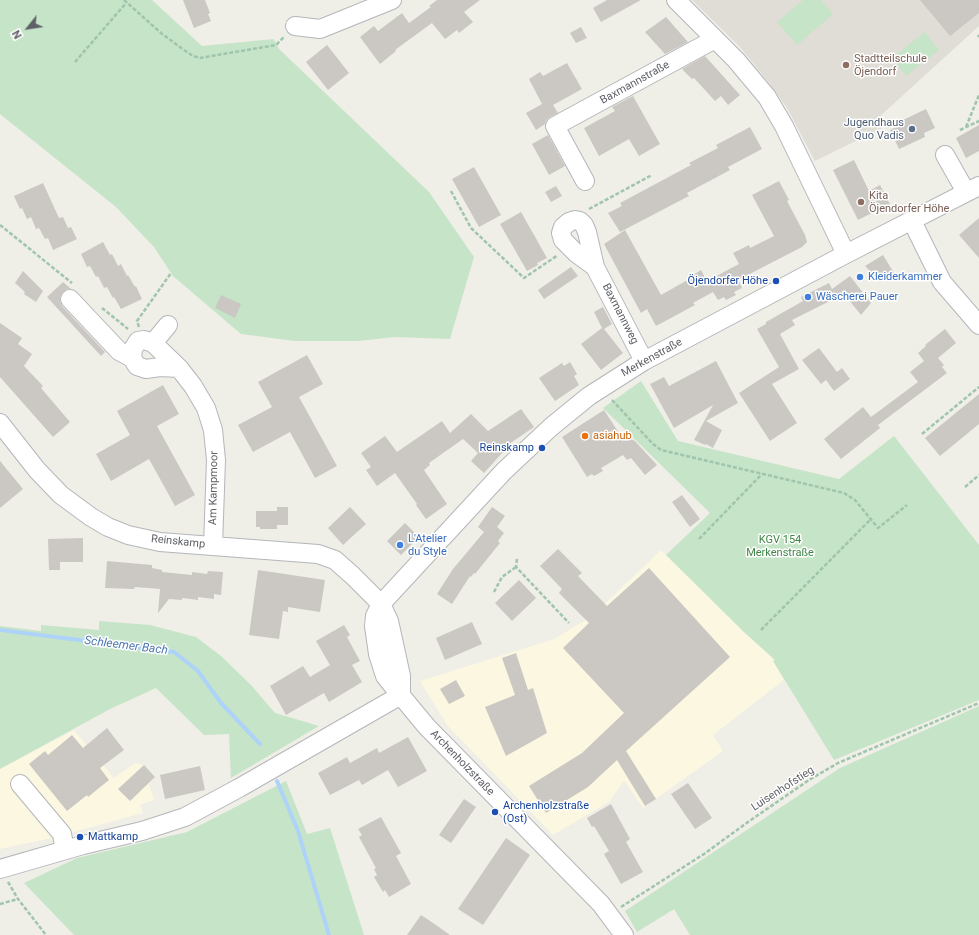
<!DOCTYPE html>
<html>
<head>
<meta charset="utf-8">
<style>
	body { margin:0 }
	#map { position:relative; width:979px; height:935px; overflow:hidden; background:#efeee7; font-family:Roboto,sans-serif }
	canvas { display:block }
	.north { position:absolute; left:8px; top:8px; width:40px; height:40px; -webkit-text-stroke:3px #fff; paint-order:stroke; rotate:240deg; font-size:11px; font-weight:700; line-height:16px; text-align:center; color:#5e6166 }
	.north::after { content:''; display:block; margin:auto; width:14px; height:18px; background:#5e6166; clip-path:polygon(50% 0,100% 100%,50% 72%,0 100%) }
</style>
</head>
<body>
<div id="map">
<canvas width="979" height="935"></canvas>
<div class="north">N</div>
</div>
<script>
const c = document.querySelector('canvas').getContext('2d');
c.lineJoin = 'round';
function fill(path, color) { c.fillStyle = color; c.fill(path, 'evenodd'); }
const poly = rows => new Path2D(rows.map(r => 'M' + r).join(''));
function strokePath(path, color, width, dash) { c.strokeStyle = color; c.lineWidth = width; c.lineCap = dash ? 'butt' : 'round'; c.setLineDash(dash || []); c.stroke(path); }
function drawText(font, color, halo, rows, align = 'center') {
  c.font = font + ' Roboto,sans-serif'; c.lineWidth = 3; c.setLineDash([]); c.textBaseline = 'middle'; c.strokeStyle = halo; c.fillStyle = color; for (const [text, x, y, turn = 0] of rows) {
    c.save(); c.translate(x, y); c.rotate((+turn || 0) * Math.PI / 180); c.textAlign = isNaN(turn) ? turn : align; if (halo) c.strokeText(text, 0, 0); c.fillText(text, 0, 0); c.restore();
  }
}
const commercial = poly([
	[661,550,744,632,775,660,773,661,784,680,713,735,723,751,643,808,624,780,609,802,553,835,447,725,420,681,554,639,591,617],
	[74,730,114,778,135,763,144,765,155,777,149,784,154,800,140,805,143,813,52,838,0,849,0,769]
]);
const education = poly([
	[692,0,979,0,979,26,878,118,882,128,815,161,787,108,769,83,740,47]
]);
const green = poly([
	[0,0,152,0,202,46,274,39,279,49,429,192,474,257,450,339,395,337,358,341,295,341,241,334,173,276,154,247,116,207,0,114],
	[803,0,821,0,833,14,797,45,777,22],
	[925,32,939,50,906,76,892,58],
	[641,381,678,441,839,479,894,436,979,545,979,700,834,760,773,661,775,660,744,632,666,555,710,513,603,408],
	[99,621,150,625,196,637,221,656,251,685,275,713,319,726,231,778,229,734,204,735,156,688,110,709,0,769,0,626,41,631,41,625,99,630],
	[979,706,979,935,690,935,674,909,637,932,625,911,840,768],
	[286,781,307,834,330,828,364,935,74,935,24,883,77,858,187,832]
]);
const stream = poly([
	[0,630,174,652,198,671,221,703,260,744],
	[277,781,298,831,329,935]
]);
const building = poly([
	[183,0,205,0,210,13,208,14,211,21,194,28],
	[437,0,480,0,464,12,473,22,459,33,457,30,445,39,432,23,395,50,396,51,380,64,360,37,374,26,378,31,402,13,409,23,431,7,429,6],
	[607,0,641,0,601,22,593,8],
	[920,0,979,0,979,13,950,36],
	[666,17,688,42,665,54,645,32],
	[581,27,587,38,576,43,570,33],
	[327,45,349,73,328,90,306,62],
	[705,56,740,95,728,105,721,96,715,101,694,78,692,79,682,69],
	[567,63,582,89,553,105,558,113,550,117,546,120,545,124,536,130,526,113,542,104,529,79,540,72,543,76],
	[633,96,660,144,639,156,629,139,599,156,584,128,615,111,612,107],
	[926,109,935,128,924,133,925,137,899,149,890,130,902,124,901,121],
	[979,125,979,151,966,158,956,138],
	[750,127,762,149,728,167,730,170,687,193,689,196,620,232,608,213,622,206,620,203,691,165,689,163,718,148,716,145],
	[548,135,565,166,549,175,532,144],
	[854,160,869,191,880,185,890,204,858,220,833,170],
	[474,167,501,215,479,227,452,179],
	[779,181,789,200,787,201,805,235,807,242,802,247,738,280,742,288,734,292,736,295,726,300,724,297,718,300,713,292,693,303,695,305,656,326,647,309,641,313,604,244,625,230,661,295,691,278,690,277,701,270,707,281,739,264,733,253,749,245,750,248,774,236,752,195],
	[43,183,59,218,63,217,68,228,71,227,77,239,53,250,48,238,45,239,39,228,36,229,31,217,27,219,22,208,20,209,14,196],
	[556,186,562,196,551,202,545,192],
	[521,212,547,258,537,263,538,265,527,271,500,224],
	[979,218,979,258,959,235],
	[103,242,110,255,112,254,118,266,121,264,127,276,128,275,135,287,136,286,142,299,121,309,114,297,113,298,107,287,104,288,98,276,96,277,90,266,87,267,81,254],
	[883,255,894,273,880,282,865,266],
	[571,267,578,276,544,299,538,290],
	[23,271,43,291,36,302,24,294,25,292,15,283],
	[850,276,871,303,861,315,844,294,792,320,795,325,780,334,799,369,772,384,797,423,770,441,739,393,779,367,757,329,766,324,766,322,803,301,801,297,829,283,832,289],
	[63,282,71,289,67,289,63,292,60,296,60,302,62,306,105,352,101,356,47,297],
	[221,295,241,304,235,318,215,308],
	[603,307,612,324,604,329,623,353,601,370,581,344,602,328,594,312],
	[0,323,22,338,18,344,32,354,24,366,43,386,41,388,70,422,53,437,0,377],
	[945,329,956,343,938,358,944,365,942,367,947,373,878,425,880,428,841,459,824,439,863,407,871,417,918,382,910,372,924,361,918,353,926,346,925,345],
	[819,348,837,372,842,368,850,379,834,391,826,380,821,384,802,360],
	[307,355,323,384,299,397,337,466,315,478,290,432,253,452,238,425,272,407,258,382],
	[716,361,738,403,706,421,722,430,713,448,706,444,705,445,694,440,713,405,674,428,650,384,664,377,669,386],
	[570,362,577,374,574,376,579,385,555,401,539,378,562,363,564,366],
	[163,385,179,414,157,426,195,495,175,506,149,459,111,481,96,454,130,435,117,411],
	[979,394,979,424,940,456,925,438],
	[521,409,534,427,512,442,484,473,471,461,478,453,463,439,429,463,430,465,424,470,447,504,426,519,416,505,417,504,395,473,377,486,366,470,371,467,361,453,385,436,397,452,442,421,450,433,471,414,488,431],
	[604,410,619,433,635,441,657,465,645,475,631,458,627,460,623,455,601,468,603,471,594,476,592,474,587,477,562,437],
	[0,461,23,489,0,508],
	[682,495,700,519,690,527,672,502],
	[277,507,288,507,288,525,277,525,277,529,260,529,260,527,256,527,256,511,277,511],
	[350,507,366,524,343,545,328,528],
	[492,507,505,516,497,527,504,533,498,541,500,543,475,574,474,573,471,577,470,576,452,604,437,594,453,569,484,532,478,527],
	[405,523,419,537,401,555,387,541],
	[83,538,83,562,60,562,60,570,49,570,48,539],
	[558,549,582,573,578,576,607,606,649,568,730,657,626,751,656,799,645,806,617,760,588,787,546,813,529,786,582,753,624,713,563,648,589,623,559,593,562,589,540,566],
	[107,561,152,565,152,568,162,570,162,572,192,575,192,572,207,574,208,571,223,572,221,595,214,594,214,599,198,597,198,600,182,598,182,600,169,599,158,613,160,589,135,587,134,589,105,588],
	[258,570,325,580,320,612,288,607,288,612,283,611,279,639,249,635],
	[519,580,536,598,512,621,495,603],
	[472,622,482,644,445,660,436,638],
	[344,625,350,635,347,637,360,661,352,665,362,682,329,702,324,693,286,715,270,686,303,666,310,677,330,665,316,641],
	[516,653,528,690,533,688,547,733,506,756,485,707,515,695,502,658],
	[456,680,465,696,449,704,440,689],
	[107,728,124,750,100,768,109,780,88,797,87,795,67,811,29,764,45,751,48,755,72,735,83,748],
	[408,737,427,771,398,787,388,770,362,785,359,780,330,795,318,773,347,757,350,763,377,748,379,753],
	[144,765,155,777,130,801,118,789],
	[200,766,205,790,165,799,160,775],
	[688,783,712,818,695,829,671,794],
	[464,799,476,807,451,843,439,835],
	[611,804,630,839,626,842,643,872,621,884,604,854,609,851,594,826,592,827,587,818],
	[381,817,401,853,396,856,411,884,389,897,385,890,383,892,374,877,377,875,374,869,376,868,359,837,362,835,358,829],
	[506,838,530,855,483,925,458,909],
	[421,915,436,925,450,935,407,935]
]);
const path = poly([
	[124,0,161,33,184,50,193,56,200,58,276,45,285,36],
	[978,35,979,37],
	[75,62,127,2],
	[966,127,979,95],
	[960,130,979,121],
	[451,191,471,228,524,278,558,255],
	[589,209,652,175],
	[0,225,72,283],
	[102,308,128,329],
	[139,327,137,321,171,273],
	[612,400,653,444,661,450,844,493,855,500,878,528,907,505],
	[922,434,979,387],
	[965,487,979,475],
	[699,539,762,474],
	[517,559,516,567,569,623],
	[494,592,502,577,516,567],
	[761,630,871,519],
	[8,882,18,899,46,935],
	[0,904,18,899],
	[621,907,704,854,748,822,809,780,838,763,979,703]
]);
const minor = poly([
	[676,0,736,60,767,97,784,126,846,254],
	[295,26,320,29,392,0],
	[945,155,966,192],
	[585,181,555,126,715,39],
	[912,221,942,282,979,325],
	[595,267,576,253,563,240,561,233,563,227,569,222,575,220,580,221,584,225,587,232,595,267,644,361],
	[70,299,119,351,132,358],
	[153,343,168,325],
	[179,368,160,367,146,369,137,366,132,358,133,349,138,341,144,340,153,343,179,368,193,386,206,408,213,430,216,460,213,546],
	[0,423,37,470,61,495,91,517,108,527,128,535,160,542,318,554,335,560,353,576,381,604,389,621,401,676,401,695],
	[20,784,62,834,65,850],
	[0,869,83,845,142,831,185,817,239,788,401,695],
	[624,935,601,904,427,727,393,686,385,676,378,654,374,626,375,616,381,604,504,471,551,427,589,396,644,361,846,254,979,186]
]);
const markers = [
	[846,65,4,"#8d6e63"],
	[912,129,4,"#5c6f8a"],
	[861,202,4,"#8d6e63"],
	[860,277,4,"#3f7fe0"],
	[776,281,4,"#1a4fb4"],
	[808,297,4,"#3f7fe0"],
	[585,436,4,"#e8710a"],
	[542,448,4,"#1a4fb4"],
	[400,545,4,"#3f7fe0"],
	[495,812,4,"#1a4fb4"],
	[80,837,4,"#1a4fb4"]
];
const educationNames = [
	["Stadtteilschule",854,59],
	["Öjendorf",854,72],
	["Kita",869,196],
	["Öjendorfer Höhe",869,209]
];
const streetNames = [
	["Baxmannstraße",635,83,-29],
	["Baxmannweg",620,314,63],
	["Merkenstraße",652,358,-29],
	["Am Kampmoor",214,488,-89],
	["Reinskamp",178,542,6],
	["Archenholzstraße",462,763,46],
	["Luisenhofstieg",783,789,-33]
];
const serviceNames = [
	["Jugendhaus",904,123],
	["Quo Vadis",904,136]
];
const shopNames = [
	["Kleiderkammer",868,277],
	["Wäscherei Pauer",816,297],
	["L'Atelier",408,539],
	["du Style",408,552]
];
const transitNames = [
	["Öjendorfer Höhe",768,281],
	["Reinskamp",534,448],
	["Archenholzstraße",503,806,"left"],
	["(Ost)",503,819,"left"],
	["Mattkamp",88,837,"left"]
];
const foodNames = [
	["asiahub",593,436]
];
const parkNames = [
	["KGV 154",780,540],
	["Merkenstraße",780,553]
];
const waterNames = [
	["Schleemer Bach",126,646,7]
];
fill(commercial, '#fbf7e0');
fill(education, '#dfddd5');
fill(green, '#c6e4c8');
strokePath(stream, '#aed3f8', 4);
fill(building, '#cbc8c4');
strokePath(minor, '#b4b6ba', 20);
strokePath(path, '#9fc5ad', 2.5, [4, 2]);
strokePath(minor, '#fff', 18);
for (const [x, y, r, color] of markers) { const dot = new Path2D(); dot.arc(x, y, r, 0, 2 * Math.PI); c.fillStyle = color; c.fill(dot); strokePath(dot, '#fff', 1.5); }
drawText('11px', '#785e54', '#fff', educationNames, 'left');
drawText('11px', '#5e6166', '#fff', streetNames);
drawText('11px', '#4e5e75', '#fff', serviceNames, 'right');
drawText('11px', '#366cbe', '#fff', shopNames, 'left');
drawText('11px', '#164399', '#fff', transitNames, 'right');
drawText('11px', '#c56008', '#fff', foodNames, 'left');
drawText('11px', '#3e8546', '#fff', parkNames);
drawText('italic 12px', '#4e78b2', '#fff', waterNames);
</script>
</body>
</html>
